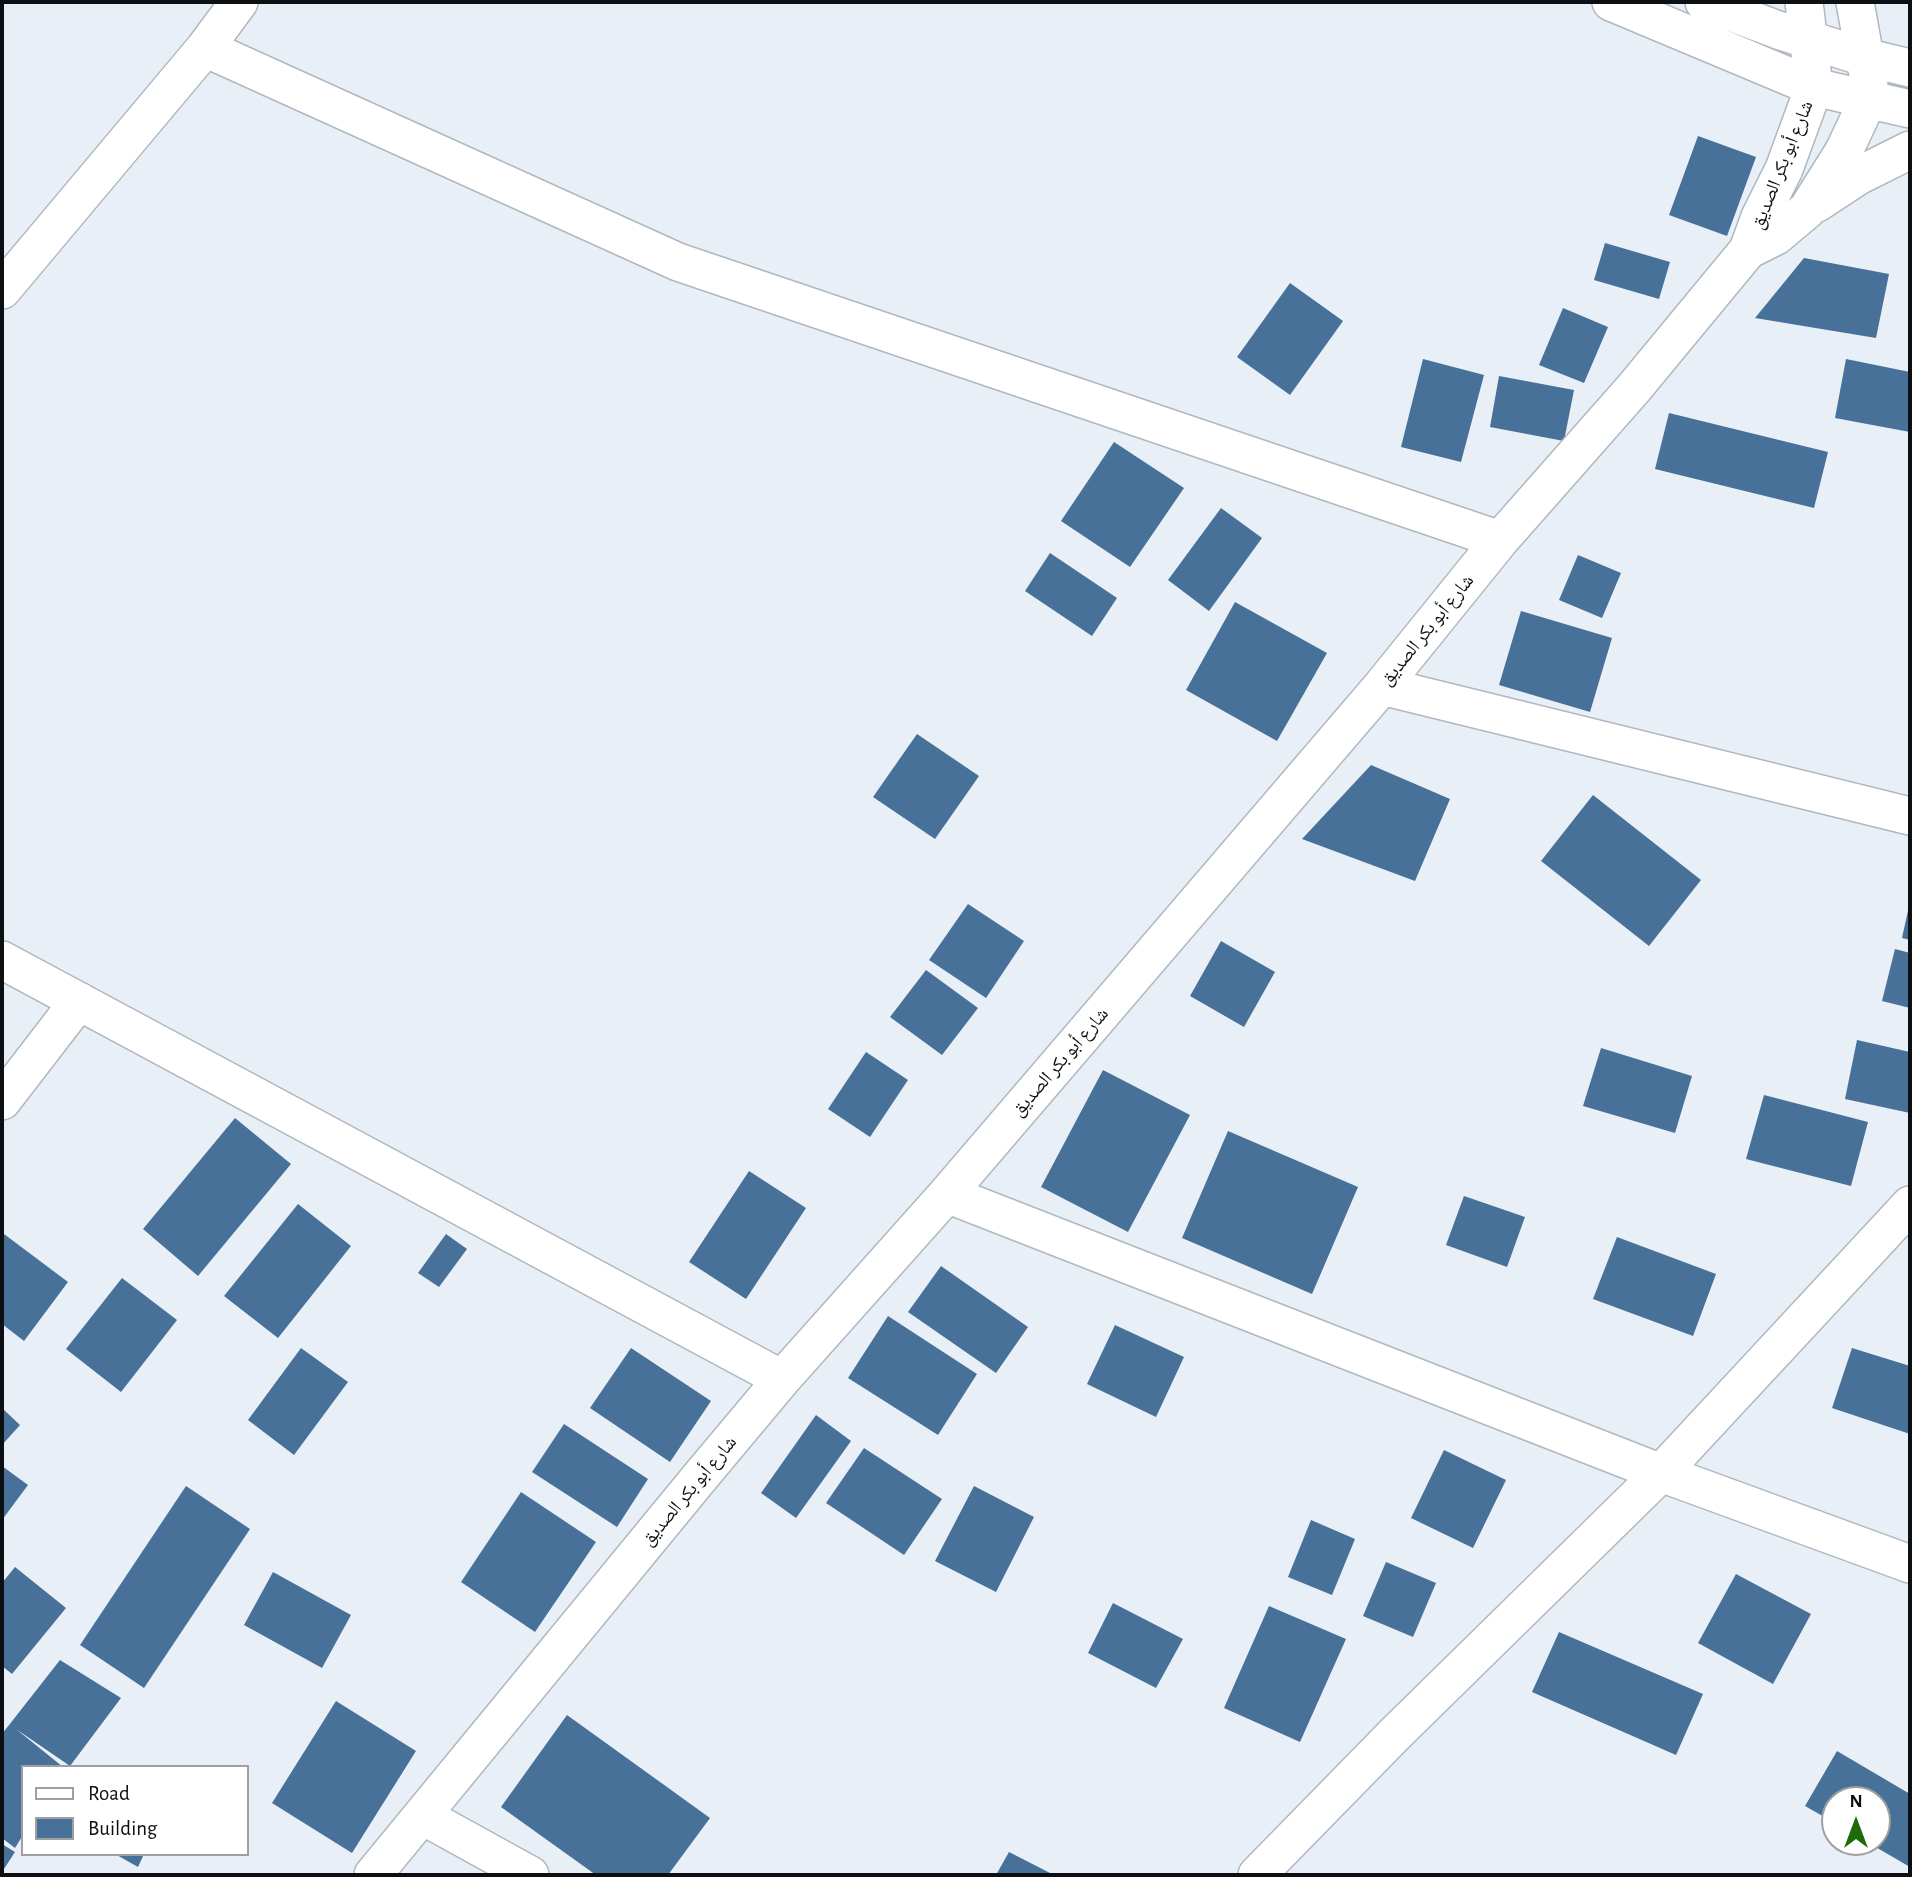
<!DOCTYPE html>
<html>
<head>
<meta charset="utf-8">
<style>
	body { margin:0 }
	#map { position:relative; width:1912px; height:1877px; overflow:hidden; background:#e8eff7; font-family:"Alegreya Sans",sans-serif }
	canvas { display:block }
	.frame { position:absolute; inset:0; border:4px solid #0d1012; pointer-events:none }
	.legend { position:absolute; left:21px; top:1765px; width:228px; height:91px; box-sizing:border-box; background:#fff; border:2px solid #9e9fa0; margin:0; padding:9px 12px; list-style:none; font-size:21px; color:#0d1012 }
	.legend li { display:flex; align-items:center; gap:14px; height:35px }
	.legend b { width:35px; border:2px solid #9e9fa0 }
	.north { position:absolute; left:1821px; top:1786px; width:70px; height:70px; box-sizing:border-box; background:#fff; border:2px solid #9e9fa0; border-radius:50%; rotate:0deg; font-size:19px; font-weight:700; line-height:28px; text-align:center; color:#0d1012 }
	.north::after { content:''; display:block; margin:auto; width:24px; height:32px; background:#1f6b0a; clip-path:polygon(50% 0,100% 100%,50% 72%,0 100%) }
</style>
</head>
<body>
<div id="map">
<canvas width="1912" height="1877"></canvas>
<div class="frame"></div>
<ul class="legend">
<li><b style="height:9px;background:#fff"></b>Road</li>
<li><b style="height:19px;background:#477198"></b>Building</li>
</ul>
<div class="north">N</div>
</div>
<script>
const c = document.querySelector('canvas').getContext('2d');
c.lineJoin = 'round';
function fill(path, color) { c.fillStyle = color; c.fill(path, 'evenodd'); }
const poly = rows => new Path2D(rows.map(r => 'M' + r).join(''));
function strokePath(path, color, width, dash) { c.strokeStyle = color; c.lineWidth = width; c.lineCap = dash ? 'butt' : 'round'; c.setLineDash(dash || []); c.stroke(path); }
function drawText(font, color, halo, rows, align = 'center') {
  c.font = font + ' "Alegreya Sans","Noto Naskh Arabic",sans-serif'; c.lineWidth = 5; c.setLineDash([]); c.textBaseline = 'middle'; c.strokeStyle = halo; c.fillStyle = color; for (const [text, x, y, turn = 0] of rows) {
    c.save(); c.translate(x, y); c.rotate((+turn || 0) * Math.PI / 180); c.textAlign = isNaN(turn) ? turn : align; if (halo) c.strokeText(text, 0, 0); c.fillText(text, 0, 0); c.restore();
  }
}
const building = poly([
	[1698,136,1756,157,1727,236,1669,215],
	[1605,243,1670,262,1659,299,1594,280],
	[1804,258,1889,274,1876,338,1755,318],
	[1290,283,1343,321,1290,395,1237,357],
	[1563,308,1608,327,1584,383,1539,365],
	[1423,359,1484,375,1461,462,1401,447],
	[1846,359,1910,372,1910,432,1835,418],
	[1499,376,1574,390,1564,441,1490,427],
	[1669,413,1828,452,1814,508,1655,469],
	[1114,442,1184,488,1130,567,1061,521],
	[1221,508,1262,538,1209,611,1168,580],
	[1050,553,1117,598,1092,636,1025,591],
	[1578,555,1621,573,1602,618,1559,600],
	[1235,602,1327,653,1277,741,1186,690],
	[1521,611,1612,638,1590,712,1499,685],
	[917,734,979,776,935,839,873,797],
	[1371,765,1450,799,1415,881,1302,839],
	[1593,795,1701,880,1649,946,1541,861],
	[968,904,1024,941,986,998,929,960],
	[1909,906,1910,906,1910,940,1902,938],
	[1221,941,1275,972,1244,1027,1190,996],
	[1895,949,1910,953,1910,1008,1882,1001],
	[926,970,978,1008,942,1055,890,1017],
	[1857,1040,1910,1052,1910,1113,1845,1099],
	[1601,1048,1692,1076,1675,1133,1583,1106],
	[866,1052,908,1080,870,1137,828,1109],
	[1103,1070,1190,1115,1128,1232,1041,1187],
	[1764,1095,1868,1122,1851,1186,1746,1159],
	[235,1118,291,1164,198,1276,143,1229],
	[1228,1131,1358,1187,1312,1294,1182,1238],
	[749,1171,806,1208,746,1299,689,1262],
	[1464,1196,1525,1217,1507,1267,1446,1245],
	[298,1204,351,1246,278,1338,224,1296],
	[4,1234,68,1282,24,1341,2,1324,2,1236],
	[446,1234,467,1249,439,1287,418,1273],
	[1617,1237,1716,1274,1693,1336,1593,1299],
	[941,1266,1028,1327,996,1373,908,1312],
	[122,1278,177,1320,121,1392,66,1349],
	[888,1316,977,1374,938,1435,848,1378],
	[1115,1325,1184,1357,1156,1417,1087,1384],
	[301,1348,348,1382,294,1455,248,1420],
	[631,1348,711,1401,670,1462,590,1408],
	[1852,1348,1910,1366,1910,1434,1832,1408],
	[2,1408,20,1425,2,1445],
	[816,1415,851,1441,796,1518,761,1493],
	[564,1424,648,1479,617,1527,532,1472],
	[864,1448,942,1499,904,1555,826,1503],
	[1444,1450,1506,1480,1473,1548,1411,1518],
	[2,1466,28,1485,2,1520],
	[186,1486,250,1529,144,1688,80,1645],
	[974,1486,1034,1517,996,1592,935,1561],
	[521,1492,596,1542,535,1632,461,1582],
	[1311,1520,1355,1539,1332,1595,1288,1577],
	[1386,1562,1436,1583,1413,1637,1363,1616],
	[15,1567,66,1608,12,1674,2,1666,2,1583],
	[273,1572,351,1615,322,1668,244,1625],
	[1736,1574,1811,1614,1773,1684,1698,1643],
	[1113,1603,1183,1639,1156,1688,1088,1653],
	[1269,1606,1346,1639,1300,1742,1224,1708],
	[1559,1632,1703,1694,1676,1755,1532,1692],
	[60,1660,121,1698,70,1766,16,1729,63,1767,23,1767,23,1835,15,1848,2,1838,2,1734],
	[336,1701,416,1751,352,1853,272,1803],
	[567,1715,710,1818,668,1875,596,1875,501,1807],
	[1837,1751,1910,1794,1910,1867,1867,1842,1877,1842,1877,1800,1835,1800,1835,1823,1805,1806],
	[2,1844,15,1852,2,1872],
	[1009,1852,1054,1875,996,1875],
	[115,1854,144,1854,138,1867]
]);
const street = poly([
	[1611,2,1814,87,1910,109],
	[1704,2,1778,30,1864,57,1910,68],
	[205,48,678,262,1500,540],
	[1817,203,1858,176,1910,150],
	[1748,250,1776,236,1807,210,1844,151,1868,100,1869,80,1855,2],
	[2,290,205,48,239,2],
	[1382,686,1910,816],
	[2,960,782,1379],
	[2,1101,79,1001],
	[947,1194,1661,1473,1910,1564],
	[423,1816,530,1875],
	[373,1875,700,1477,782,1379,947,1194,1382,686,1500,540,1634,388,1748,250,1760,217,1784,169,1814,87,1804,2],
	[1257,1875,1394,1735,1661,1473,1910,1205]
]);
const streetNames = [
	["شارع أبو بكر الصديق",1782,165,-68],
	["شارع أبو بكر الصديق",1427,630,-51],
	["شارع أبو بكر الصديق",1060,1062,-49],
	["شارع أبو بكر الصديق",689,1491,-50]
];
fill(building, '#477198');
strokePath(street, '#b0b8bf', 40);
strokePath(street, '#fff', 37);
drawText('19px', '#0d1012', '#fff', streetNames);
</script>
</body>
</html>
